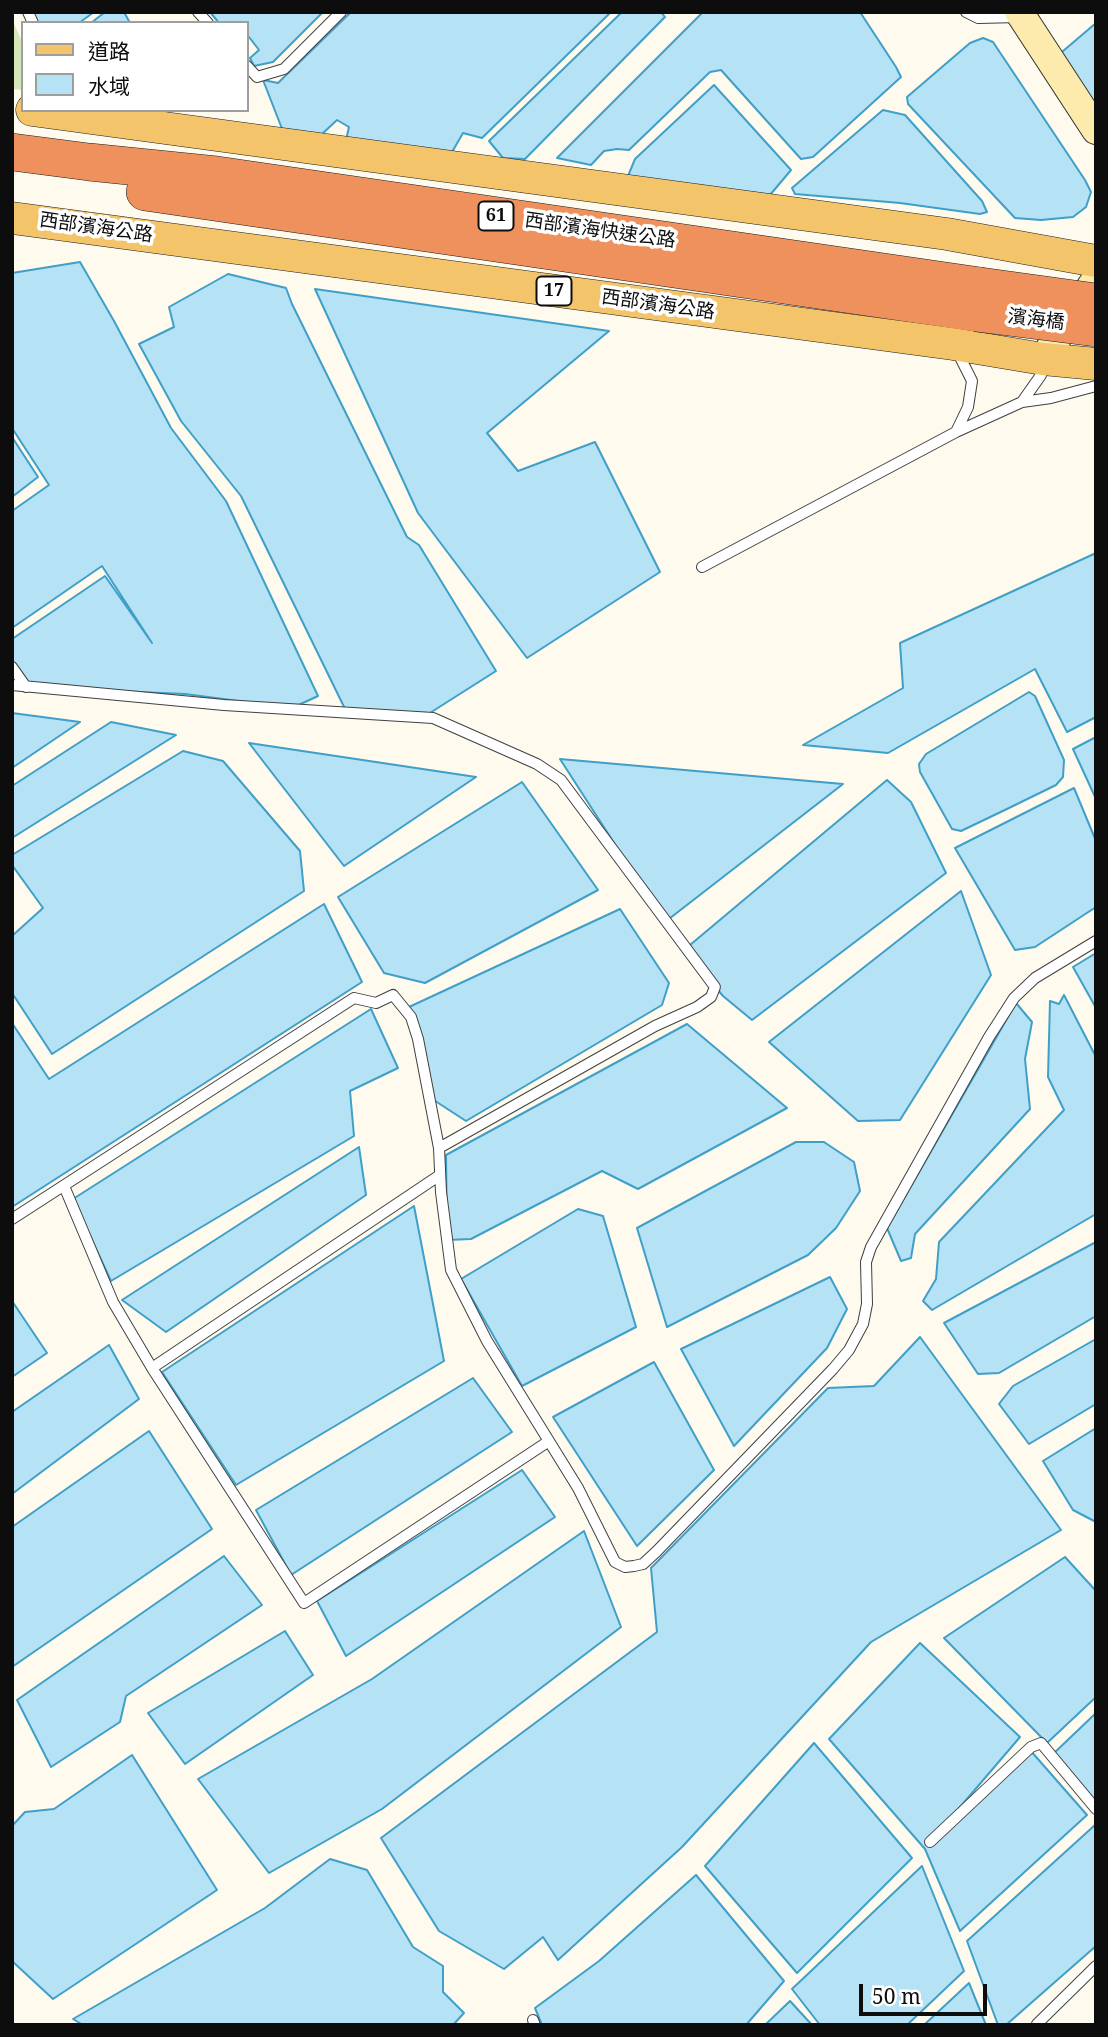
<!DOCTYPE html>
<html>
<head>
<meta charset="utf-8">
<style>
	body { margin:0 }
	#map { position:relative; width:1108px; height:2037px; overflow:hidden; background:#fefaee; font-family:"Noto Serif","Noto Sans TC",serif }
	canvas { display:block }
	.frame { position:absolute; inset:0; border:14px solid #0d0d0d; pointer-events:none }
	.legend { position:absolute; left:21px; top:21px; width:228px; height:91px; box-sizing:border-box; background:#fff; border:2px solid #9e9e9e; margin:0; padding:9px 12px; list-style:none; font-size:21px; color:#0d0d0d }
	.legend li { display:flex; align-items:center; gap:14px; height:35px }
	.legend b { width:35px; border:2px solid #9e9e9e }
	.scale { position:absolute; left:859px; top:1984px; width:128px; height:32px; box-sizing:border-box; border:4px solid #0d0d0d; border-top:0; padding-left:9px; font-size:21px; line-height:24px; white-space:nowrap; color:#0d0d0d; -webkit-text-stroke:5px #fff; paint-order:stroke }
</style>
</head>
<body>
<div id="map">
<canvas width="1108" height="2037"></canvas>
<div class="frame"></div>
<ul class="legend">
<li><b style="height:9px;background:#f3c46a"></b>道路</li>
<li><b style="height:19px;background:#b5e2f4"></b>水域</li>
</ul>
<div class="scale">50 m</div>
</div>
<script>
const c = document.querySelector('canvas').getContext('2d');
c.lineJoin = 'round';
function fill(path, color) { c.fillStyle = color; c.fill(path, 'evenodd'); }
const poly = rows => new Path2D(rows.map(r => 'M' + r).join(''));
function strokePath(path, color, width, dash) { c.strokeStyle = color; c.lineWidth = width; c.lineCap = dash ? 'butt' : 'round'; c.setLineDash(dash || []); c.stroke(path); }
function drawText(font, color, halo, rows, align = 'center') {
  c.font = font + ' "Noto Serif","Noto Sans TC",serif'; c.lineWidth = 7; c.setLineDash([]); c.textBaseline = 'middle'; c.strokeStyle = halo; c.fillStyle = color; for (const [text, x, y, turn = 0] of rows) {
    c.save(); c.translate(x, y); c.rotate((+turn || 0) * Math.PI / 180); c.textAlign = isNaN(turn) ? turn : align; if (halo) c.strokeText(text, 0, 0); c.fillText(text, 0, 0); c.restore();
  }
}
const green = poly([
	[12,19,23,44,23,90,12,89]
]);
const water = poly([
	[25,12,94,12,79,23,30,23,25,12],
	[105,12,124,12,130,23,91,23,105,12],
	[210,12,323,12,273,62,254,66,250,58,259,50,249,37,247,39,247,23,219,23,210,12],
	[351,12,611,12,482,138,463,133,448,159,346,140,349,127,337,120,321,135,286,139,263,80,278,83,351,12],
	[622,12,661,12,665,17,525,159,503,158,489,141,622,12],
	[703,12,860,12,896,67,901,77,813,157,801,159,721,70,710,72,629,150,617,149,604,151,591,165,557,158,703,12],
	[1096,23,1096,115,1056,57,1096,23],
	[983,38,993,42,1085,180,1091,192,1086,207,1073,217,1041,220,1015,218,908,104,907,97,970,43,983,38],
	[714,85,791,170,770,195,628,176,635,159,714,85],
	[883,110,905,115,982,201,987,212,980,214,900,203,795,194,792,188,883,110],
	[80,262,114,321,171,428,226,501,318,696,292,708,185,694,26,687,12,667,12,639,105,576,152,643,102,566,12,628,12,511,49,485,12,428,12,273,80,262],
	[228,274,286,288,292,304,407,537,419,545,496,671,422,718,347,713,241,496,181,421,139,344,174,327,169,307,228,274],
	[315,289,609,331,487,433,518,471,595,442,660,572,527,658,418,513,315,289],
	[12,437,38,477,12,497,12,437],
	[1096,553,1096,717,1067,732,1035,669,888,753,803,745,903,688,900,643,1096,553],
	[1029,692,1035,696,1064,760,1063,777,1056,785,1009,808,961,831,952,829,920,772,919,764,926,754,1029,692],
	[12,713,80,722,12,768,12,713],
	[111,722,176,735,12,838,12,786,111,722],
	[1096,737,1096,799,1073,749,1096,737],
	[249,743,476,777,344,866,249,743],
	[183,751,223,761,300,851,304,891,52,1054,12,993,12,936,43,908,12,865,12,855,183,751],
	[560,759,843,784,665,922,560,759],
	[887,780,911,802,946,873,752,1020,723,996,684,950,887,780],
	[522,782,598,890,425,983,384,973,338,897,522,782],
	[1074,788,1096,841,1096,907,1035,947,1015,950,955,848,1074,788],
	[961,891,991,975,900,1120,858,1121,769,1042,961,891],
	[324,904,362,982,12,1207,12,1023,49,1079,324,904],
	[620,909,669,983,662,1005,466,1121,429,1097,409,1007,620,909],
	[1096,953,1096,1008,1073,967,1096,953],
	[1064,995,1096,1057,1096,1214,932,1310,923,1301,936,1279,939,1242,1064,1110,1048,1077,1050,1001,1059,1004,1064,995],
	[1016,1003,1032,1022,1025,1059,1030,1109,915,1234,911,1258,901,1261,887,1228,1016,1003],
	[371,1009,398,1068,350,1091,354,1136,111,1281,73,1199,371,1009],
	[687,1024,787,1108,638,1189,602,1171,471,1239,447,1240,446,1155,687,1024],
	[796,1142,824,1142,854,1162,860,1191,836,1228,808,1255,667,1327,637,1228,796,1142],
	[359,1147,366,1195,166,1332,122,1300,359,1147],
	[414,1206,444,1361,236,1485,162,1372,414,1206],
	[578,1209,603,1216,636,1327,522,1386,461,1279,578,1209],
	[1096,1242,1096,1316,999,1373,978,1374,944,1323,1096,1242],
	[830,1277,847,1309,827,1348,734,1446,681,1349,830,1277],
	[12,1301,47,1353,12,1377,12,1301],
	[920,1337,1061,1530,871,1642,682,1847,558,1960,543,1937,504,1969,439,1931,381,1838,657,1632,651,1568,828,1388,874,1386,920,1337],
	[1096,1339,1096,1404,1029,1444,999,1404,1013,1386,1096,1339],
	[109,1345,139,1399,12,1494,12,1412,109,1345],
	[654,1362,714,1470,637,1546,553,1417,654,1362],
	[473,1378,512,1432,291,1575,256,1510,473,1378],
	[1096,1428,1096,1522,1073,1510,1043,1461,1096,1428],
	[149,1431,212,1529,12,1667,12,1527,149,1431],
	[522,1470,555,1517,346,1656,317,1601,522,1470],
	[584,1531,621,1627,382,1809,269,1873,198,1779,372,1679,584,1531],
	[224,1556,262,1605,126,1696,120,1722,51,1767,17,1700,224,1556],
	[1065,1557,1096,1591,1096,1697,1047,1743,944,1638,1065,1557],
	[285,1631,313,1675,185,1764,148,1713,285,1631],
	[920,1643,1020,1737,931,1841,1030,1750,1087,1815,960,1931,925,1849,829,1739,920,1643],
	[1096,1713,1096,1808,1052,1755,1096,1713],
	[814,1743,912,1858,797,1973,705,1866,814,1743],
	[132,1755,217,1890,53,1999,12,1961,12,1826,25,1812,54,1809,132,1755],
	[1095,1825,1096,1946,1006,2025,998,2025,967,1941,1095,1825],
	[330,1859,367,1870,413,1947,443,1966,443,1992,464,2013,453,2025,83,2025,73,2019,265,1908,330,1859],
	[922,1866,964,1971,907,2025,820,2025,792,1989,922,1866],
	[696,1875,784,1981,746,2025,542,2025,535,2008,599,1961,696,1875],
	[969,1983,986,2025,924,2025,969,1983],
	[790,2001,812,2025,765,2025,790,2001]
]);
const lane = poly([
	[28,12,33,23],
	[198,12,208,23],
	[966,12,978,18,1019,17],
	[247,66,257,77,284,69,341,12],
	[956,349,972,381,968,407,956,432],
	[1022,402,1051,398,1096,386],
	[702,567,956,432,1022,402,1041,375,1043,362],
	[12,667,26,687],
	[12,685,224,705,433,718,537,764,561,780,715,987,711,997,697,1007,655,1026,439,1148],
	[440,1175,152,1368,304,1603,549,1441],
	[64,1186,113,1302,152,1368],
	[12,1219,354,998,376,1003,393,995,411,1017,418,1039,439,1148,441,1192,451,1270,487,1341,578,1488,615,1562,625,1567,634,1566,643,1564,656,1552,833,1369,849,1350,863,1324,867,1304,866,1262,871,1247,989,1037,1014,998,1035,978,1096,941],
	[930,1842,1031,1747,1041,1743,1096,1809],
	[533,2020,535,2025],
	[1038,2025,1037,2024,1096,1966]
]);
const secondary = poly([
	[1019,12,1096,130],
	[1043,359,1096,279]
]);
const primary = poly([
	[32,110,947,234,1096,261],
	[12,218,953,344,1043,359,1096,364]
]);
const highway = poly([
	[12,152,89,162,217,175,980,286],
	[145,192,976,313]
]);
const highwayBridge = poly([
	[980,286,1096,302],
	[976,313,1096,328]
]);
const shields = [
	[496,216,35],
	[554,291,35]
];
const shieldNames = [
	["61",496,216],
	["17",554,291]
];
const streetNames = [
	["西部濱海公路",96,228,8],
	["西部濱海快速公路",600,231,8],
	["西部濱海公路",658,305,8],
	["濱海橋",1036,320,7]
];
fill(green, '#d6e7b9');
fill(water, '#b5e2f4');
strokePath(water, '#3f9fc8', 2);
strokePath(lane, '#404040', 12);
strokePath(secondary, '#2f2f2f', 30);
strokePath(primary, '#1e1e1e', 33);
strokePath(highway, '#1e1e1e', 38);
strokePath(lane, '#fff', 10);
strokePath(secondary, '#fcebac', 28);
strokePath(primary, '#f3c46a', 32);
strokePath(highway, '#ee915c', 37);
strokePath(highwayBridge, '#1e1e1e', 38, []);
strokePath(highwayBridge, '#ee915c', 37);
for (const [x, y, w] of shields) { const box = new Path2D(); box.roundRect(x - w / 2, y - 14.5, w, 29, 5); c.fillStyle = '#fff'; c.fill(box); strokePath(box, '#0d0d0d', 2); }
drawText('bold 18px', '#0d0d0d', null, shieldNames);
drawText('19px', '#0d0d0d', '#fff', streetNames);
</script>
</body>
</html>
